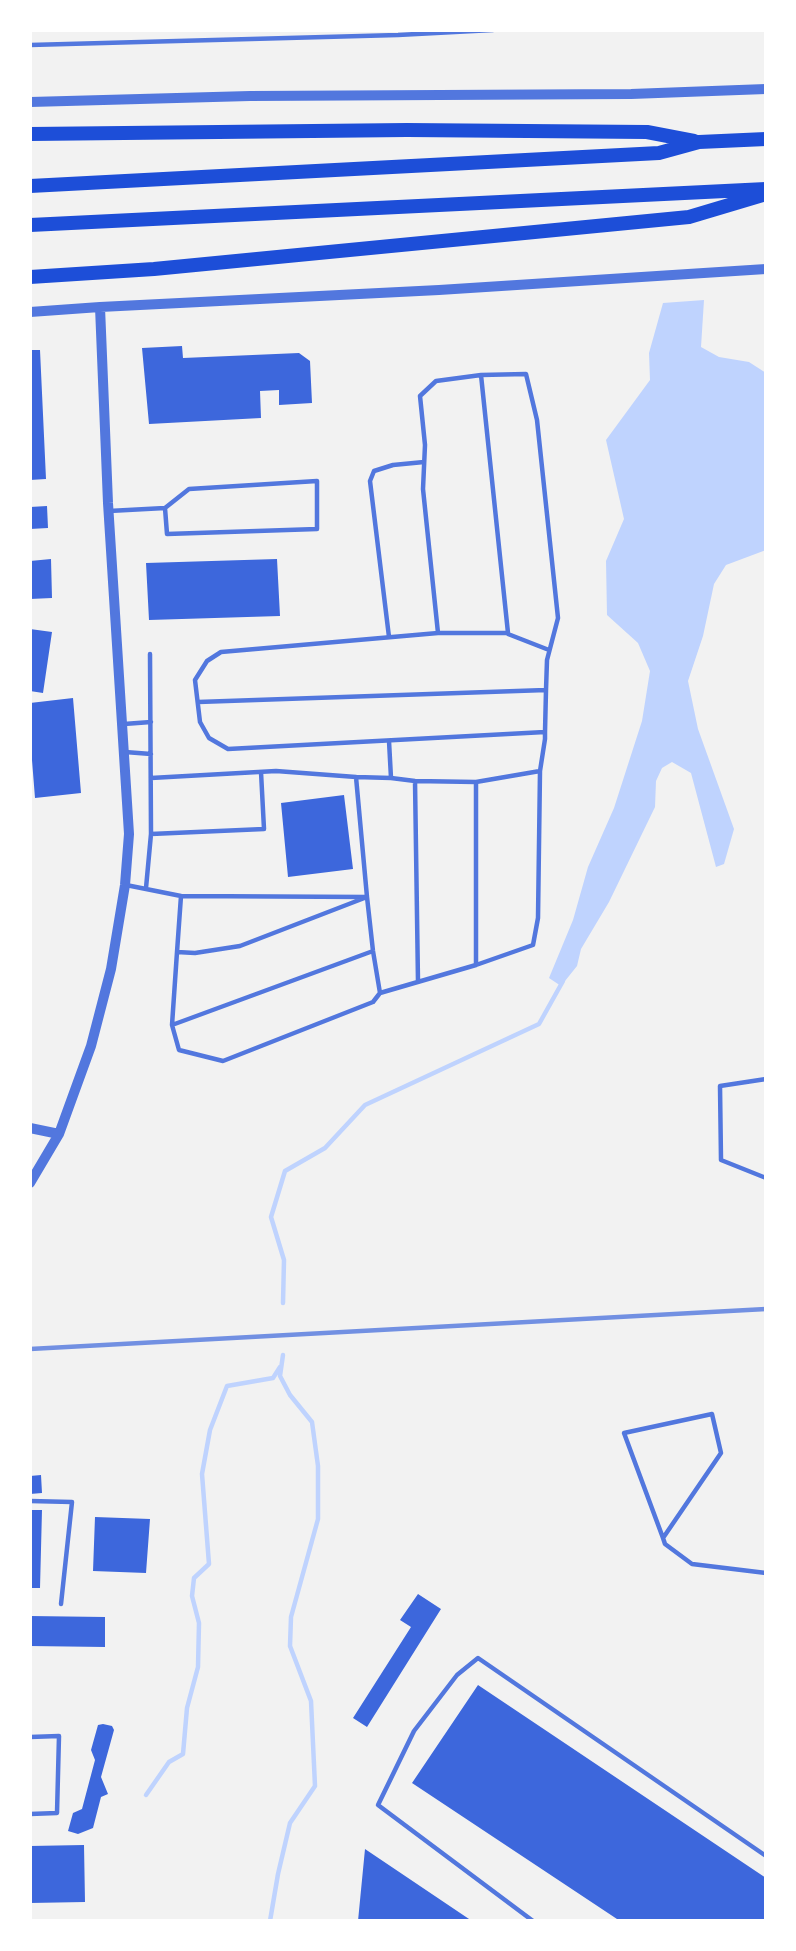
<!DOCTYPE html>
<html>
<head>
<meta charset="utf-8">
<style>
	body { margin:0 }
	#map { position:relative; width:796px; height:1951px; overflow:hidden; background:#f2f2f2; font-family:Inter,sans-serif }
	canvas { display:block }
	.frame { position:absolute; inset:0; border:32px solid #fff; pointer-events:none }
</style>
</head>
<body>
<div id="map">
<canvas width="796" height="1951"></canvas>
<div class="frame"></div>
</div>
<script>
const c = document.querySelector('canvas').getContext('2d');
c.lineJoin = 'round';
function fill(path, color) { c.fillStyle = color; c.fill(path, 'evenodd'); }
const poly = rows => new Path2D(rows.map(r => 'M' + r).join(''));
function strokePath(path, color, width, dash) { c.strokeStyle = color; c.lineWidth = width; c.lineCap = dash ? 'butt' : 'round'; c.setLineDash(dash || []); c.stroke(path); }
const water = poly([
	[704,300,701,347,719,357,749,362,766,373,766,550,726,565,714,584,703,636,688,681,698,729,734,829,724,864,716,867,691,773,672,762,662,768,656,781,655,807,609,902,581,949,577,966,561,986,549,978,573,920,588,867,614,808,642,721,650,671,638,643,607,615,606,561,624,519,606,440,650,380,649,353,663,303]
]);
const stream = poly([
	[283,1303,284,1260,271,1217,285,1171,325,1148,365,1105,539,1024,563,981],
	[146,1795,169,1762,183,1754,187,1708,198,1667,199,1623,192,1596,194,1578,209,1564,202,1474,210,1430,227,1386,273,1378,280,1367],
	[270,1921,278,1874,290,1823,315,1786,311,1701,290,1646,291,1617,318,1519,318,1466,312,1422,290,1395,280,1376,283,1355]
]);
const building = poly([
	[182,346,183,358,299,353,310,361,312,403,279,405,279,390,260,391,261,418,149,424,142,348],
	[30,350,40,350,46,479,30,480],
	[47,506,48,528,30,529,30,507],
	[51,559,52,598,30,599,30,561],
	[277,559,280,616,149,620,146,563],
	[30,629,52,632,43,693,30,691],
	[73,698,81,793,35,798,30,735,30,703],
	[344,795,353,869,288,877,281,803],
	[41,1475,42,1493,30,1494,30,1476],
	[30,1510,42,1510,40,1588,30,1588],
	[95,1517,150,1519,146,1573,93,1571],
	[418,1594,441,1609,367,1727,353,1718,411,1627,400,1620],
	[30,1616,105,1617,105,1647,30,1646],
	[478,1685,766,1878,766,1921,620,1921,412,1783],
	[103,1724,112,1726,114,1730,101,1777,108,1794,101,1797,93,1828,78,1834,68,1831,73,1813,82,1809,95,1760,91,1750,98,1725],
	[84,1845,85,1902,30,1903,30,1846],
	[365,1849,472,1921,358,1921]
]);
const service = poly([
	[30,45,398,35,493,30],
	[109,511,165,508,189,489,317,481,317,529,167,534,165,508],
	[438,633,508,633,481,375],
	[508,634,549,650],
	[389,637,370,481,374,471,393,465,424,462],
	[198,702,546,690],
	[124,724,151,722],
	[389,741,391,778],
	[125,752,151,754],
	[356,777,391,778,415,781,476,782],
	[151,778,276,771,356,777,367,897,240,946,195,953,177,952,181,896,367,897,373,951,380,993,373,1002,223,1061,179,1050,172,1025,177,952],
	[415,781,418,982],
	[151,834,264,829,261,772],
	[126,885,181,896],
	[146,888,151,834,150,654],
	[476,965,533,945,538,918,540,771],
	[380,993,476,965,476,782,540,771,545,739,545,732,546,690,547,660,558,618,537,420,526,374,481,375,436,381,420,396,425,445,423,489,438,633,221,652,207,661,195,680,200,722,209,738,228,749,545,732],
	[172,1025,373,951],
	[766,1079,720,1086,721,1160,766,1178],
	[30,1501,72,1502,61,1604],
	[663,1538,721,1453,712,1414,624,1433,663,1538,665,1544,692,1564,766,1573],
	[30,1737,59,1736,57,1813,30,1814],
	[533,1921,378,1805,414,1731,457,1675,478,1658,766,1856]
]);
const tertiary = poly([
	[30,102,250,96,631,94,766,89],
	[30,312,100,307,439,290,766,269],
	[30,1128,59,1134],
	[30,1183,59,1134,91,1046,111,969,125,885,129,834,108,503,100,307]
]);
const motorway = poly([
	[30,134,407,130,647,132,694,141],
	[30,186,659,153,699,142,766,139],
	[30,225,766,189],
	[30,277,154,269,689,217,766,194]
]);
const rail = poly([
	[30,1349,766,1309]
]);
fill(water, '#bfd3fe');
strokePath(stream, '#bfd3fe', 4.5);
fill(building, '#3d67dc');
strokePath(service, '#5277de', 4.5);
strokePath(tertiary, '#5277de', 10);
strokePath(motorway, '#1d4ed8', 14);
strokePath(rail, '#7290e2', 4.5);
</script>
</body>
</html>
